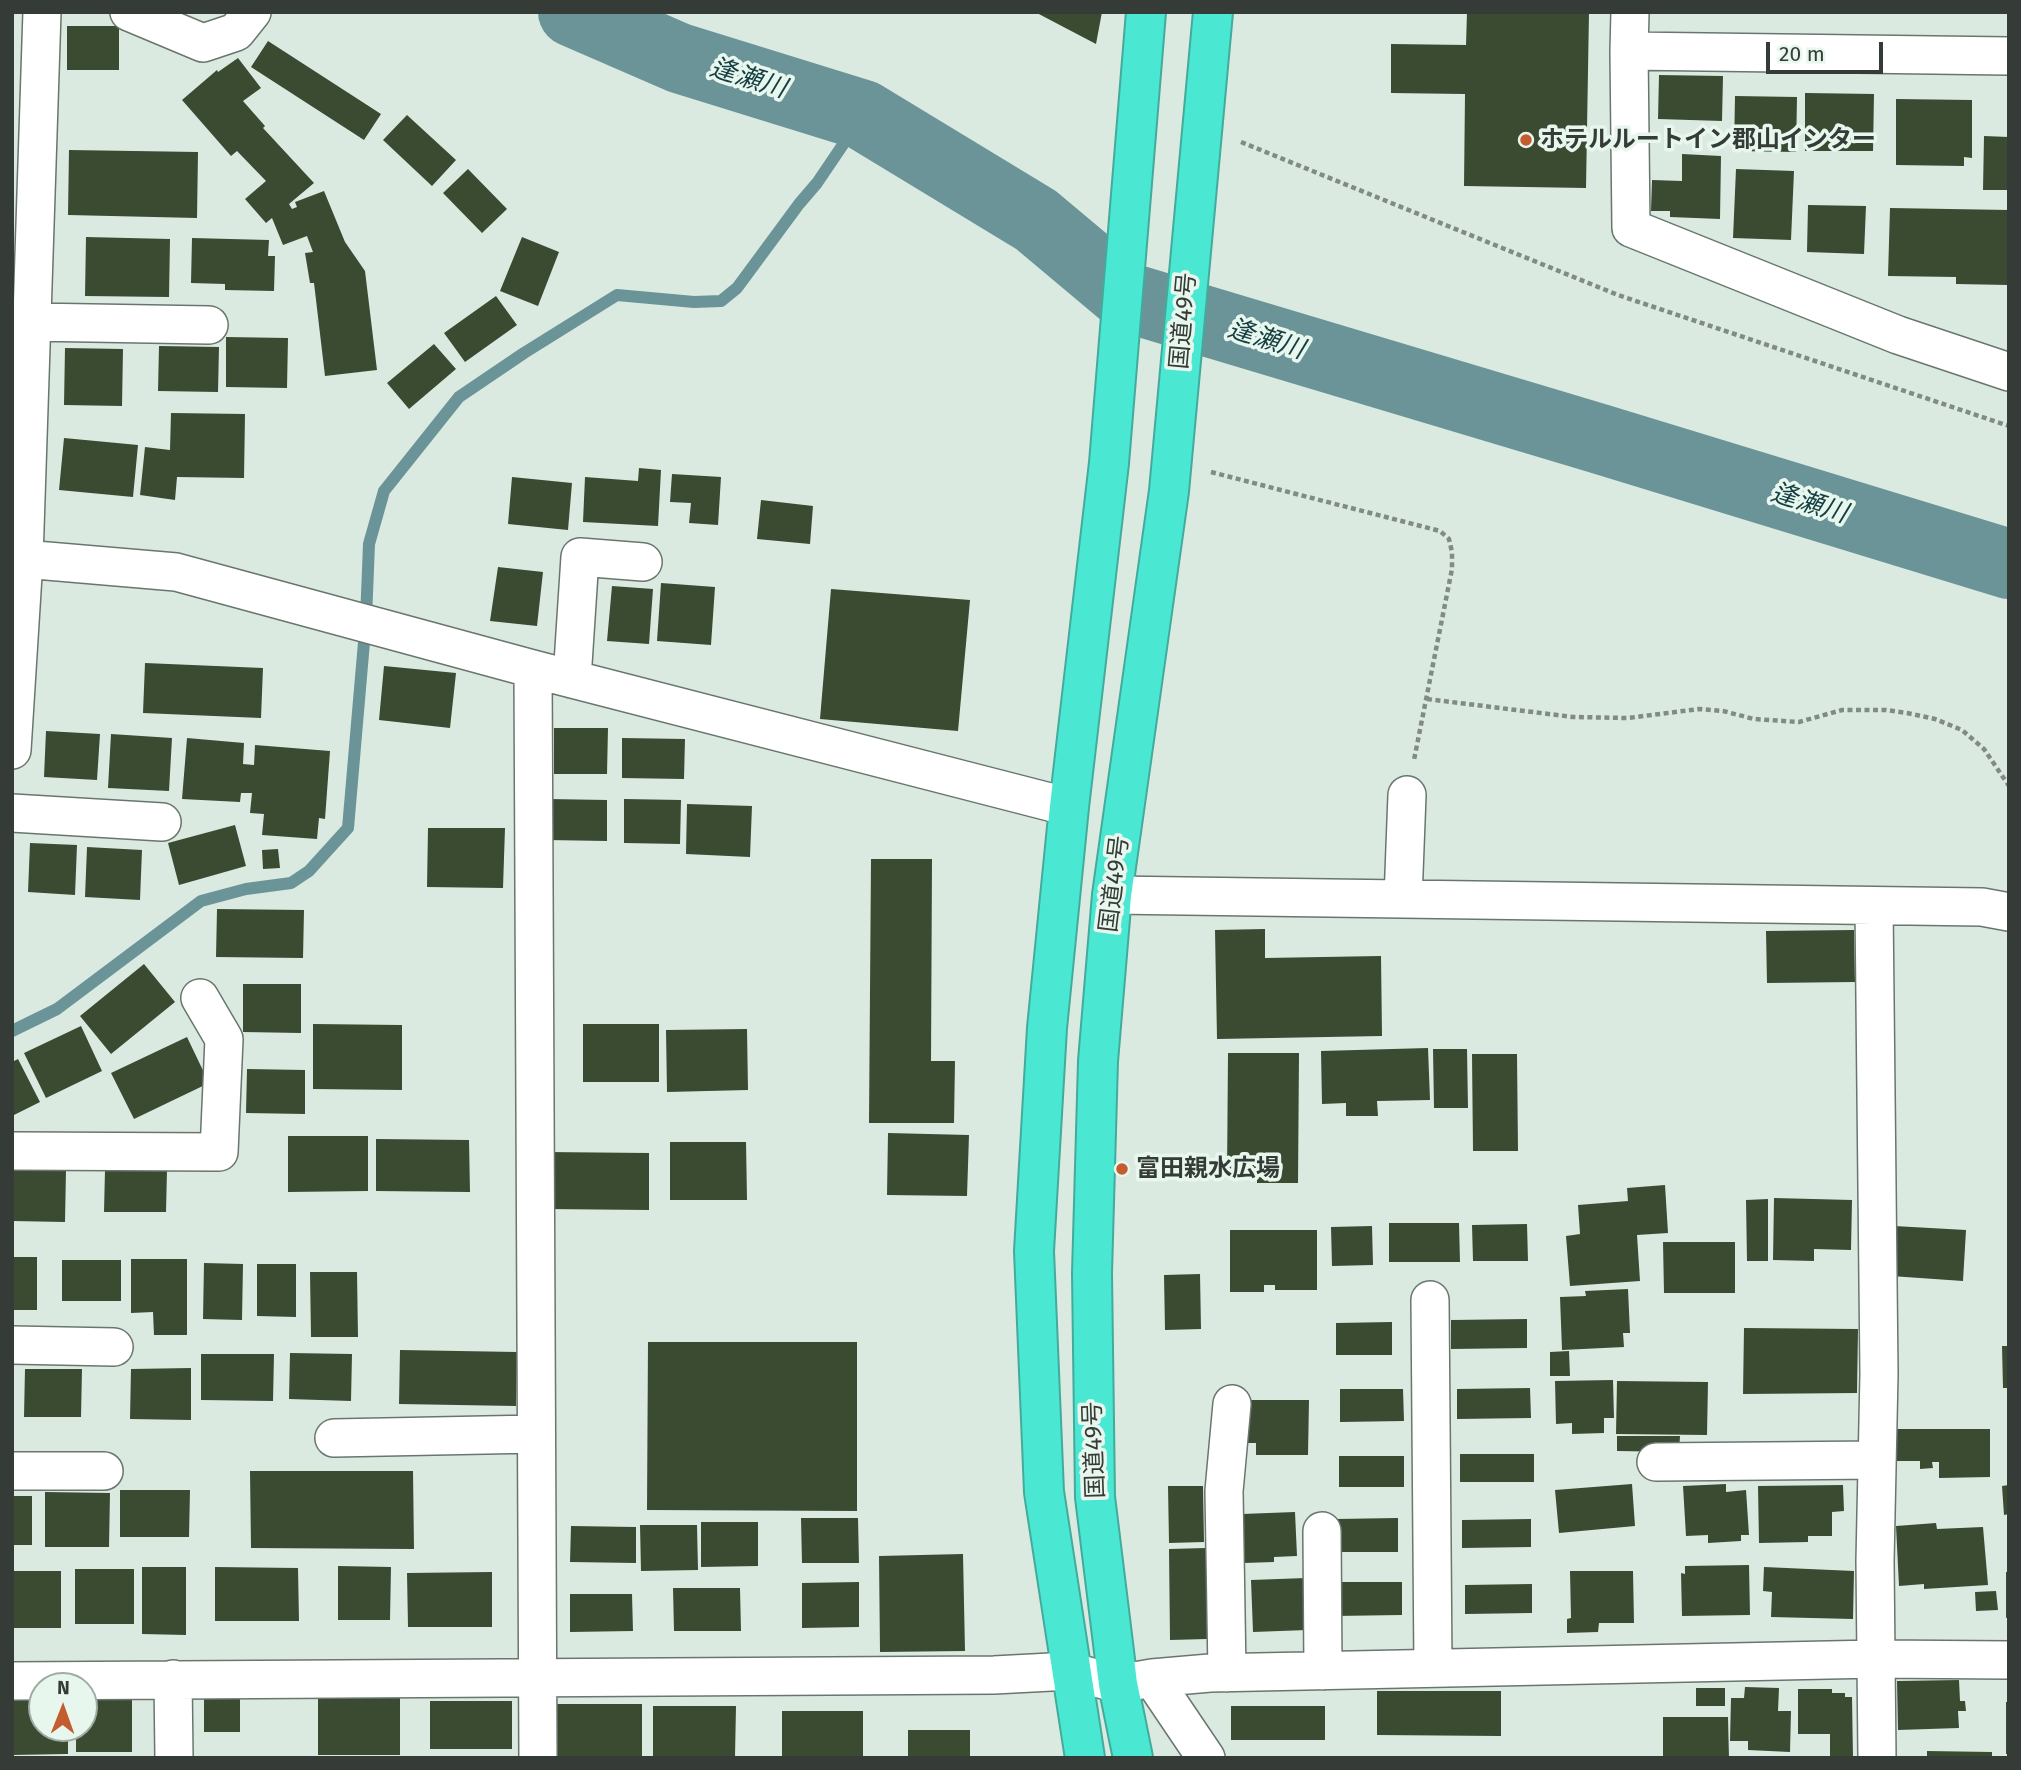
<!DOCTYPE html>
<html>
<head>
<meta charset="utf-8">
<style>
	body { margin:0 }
	#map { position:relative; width:2021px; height:1770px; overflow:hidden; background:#dbeae0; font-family:"Fira Sans",sans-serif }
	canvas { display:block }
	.frame { position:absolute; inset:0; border:14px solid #353b37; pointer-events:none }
	.north { position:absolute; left:28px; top:1672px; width:70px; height:70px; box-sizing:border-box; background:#e8f7ee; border:2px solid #a0aca5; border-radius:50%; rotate:1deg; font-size:19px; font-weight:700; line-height:28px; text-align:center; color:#353b37 }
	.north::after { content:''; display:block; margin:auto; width:24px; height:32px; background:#c35d2f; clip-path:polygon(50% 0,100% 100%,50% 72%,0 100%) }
	.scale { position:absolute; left:1766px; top:42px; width:117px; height:32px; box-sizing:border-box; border:4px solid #353b37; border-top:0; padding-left:9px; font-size:21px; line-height:24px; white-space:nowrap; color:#353b37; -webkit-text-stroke:5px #e8f7ee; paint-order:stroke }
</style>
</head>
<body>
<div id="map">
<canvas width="2021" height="1770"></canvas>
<div class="frame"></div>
<div class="north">N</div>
<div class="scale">20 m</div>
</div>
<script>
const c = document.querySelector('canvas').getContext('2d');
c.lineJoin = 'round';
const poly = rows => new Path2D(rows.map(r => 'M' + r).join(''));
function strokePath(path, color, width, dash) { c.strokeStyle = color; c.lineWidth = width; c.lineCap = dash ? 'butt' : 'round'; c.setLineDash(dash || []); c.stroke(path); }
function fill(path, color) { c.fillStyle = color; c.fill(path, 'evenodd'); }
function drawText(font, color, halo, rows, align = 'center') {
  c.font = font + ' "Fira Sans","Noto Sans JP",sans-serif'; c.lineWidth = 7; c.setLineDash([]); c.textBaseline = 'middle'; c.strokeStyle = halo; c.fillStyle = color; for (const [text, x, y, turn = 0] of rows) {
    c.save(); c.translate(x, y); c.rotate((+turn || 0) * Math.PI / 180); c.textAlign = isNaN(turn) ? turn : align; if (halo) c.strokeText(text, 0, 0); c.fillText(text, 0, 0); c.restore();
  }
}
const stream = poly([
	[12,1031,57,1009,201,901,246,889,291,883,309,871,348,828,366,619,369,544,384,491,459,397,524,353,617,295,694,302,721,301,737,288,799,204,817,183,863,115]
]);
const river = poly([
	[573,12,679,58,863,115,1036,220,1129,298,1600,439,2009,564]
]);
const building = poly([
	[1035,12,1102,12,1096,44],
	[1467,12,1589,12,1586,188,1464,186,1465,94,1391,93,1391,44,1466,45],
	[67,26,119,26,119,70,67,70],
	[268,41,381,114,364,140,251,67],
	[238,58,261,88,243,101,265,126,263,128,314,183,289,204,292,209,297,207,295,202,324,191,345,242,365,271,377,370,325,376,314,283,310,283,305,253,313,252,307,236,283,245,272,218,266,223,245,199,266,181,237,151,231,156,182,100,217,70,218,72],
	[1659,75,1723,76,1722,121,1658,119],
	[1805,93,1874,94,1873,151,1805,151],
	[1735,96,1797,97,1796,152,1734,151],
	[1896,99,1972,100,1972,158,1964,157,1964,166,1896,165],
	[407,115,456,160,432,186,383,140],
	[1984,136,2009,137,2009,190,1983,190],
	[69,150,198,152,197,218,68,215],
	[1682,154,1721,156,1720,219,1670,217,1670,211,1651,211,1652,180,1682,181],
	[468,169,507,209,482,233,443,193],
	[1736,169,1794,171,1791,240,1733,238],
	[1808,205,1866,206,1864,254,1807,252],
	[1890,208,2009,210,2009,285,1956,284,1956,277,1888,276],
	[86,237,170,239,169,297,85,296],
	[522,237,559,252,538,306,500,291],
	[192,238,269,240,268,256,275,256,274,291,225,290,225,284,191,283],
	[496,296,517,325,465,362,444,333],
	[226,337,288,338,287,388,226,387],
	[434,344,456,369,409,409,387,383],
	[159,346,219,347,218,392,158,391],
	[65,348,123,349,122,406,64,405],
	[171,413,245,414,244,478,177,477,175,500,140,495,145,447,170,450],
	[64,438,138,445,133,497,59,490],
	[639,468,661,470,658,526,583,522,585,477,638,481],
	[672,474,721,477,718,525,689,523,691,503,670,502],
	[512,477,572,483,568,530,508,524],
	[761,500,813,506,810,544,757,539],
	[498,567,543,572,537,626,490,621],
	[661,583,715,587,711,645,657,641],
	[612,586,653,589,649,644,607,641],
	[831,589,970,600,958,731,820,719],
	[145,663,263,668,261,718,143,713],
	[384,666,456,673,450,728,379,720],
	[554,728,608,728,607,774,554,774],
	[46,731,100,734,97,780,44,777],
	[111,734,172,738,169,791,108,788],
	[187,738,244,743,243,764,254,765,255,745,330,751,325,819,319,818,317,839,262,835,264,814,250,813,252,793,241,793,240,802,182,799],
	[622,738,685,739,684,779,622,778],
	[548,799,607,800,607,841,547,840],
	[624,799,681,800,680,844,624,843],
	[687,804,752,806,750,857,686,854],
	[235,825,246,866,179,885,168,843],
	[428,828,505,828,503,888,427,887],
	[30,843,77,845,75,895,28,892],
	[87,847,142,850,140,900,85,897],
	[278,849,280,868,263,869,262,850],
	[871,859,932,859,931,1061,955,1061,954,1123,869,1123],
	[217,909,304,910,303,958,216,957],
	[1265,929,1265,958,1381,956,1382,1036,1217,1039,1215,930],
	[1854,930,1855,982,1767,983,1766,931],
	[144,964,175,1002,111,1054,80,1016],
	[243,984,301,984,301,1033,243,1032],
	[313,1024,402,1025,402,1090,313,1089],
	[583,1024,659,1024,659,1082,583,1082],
	[81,1026,102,1071,46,1098,24,1053],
	[747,1029,748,1090,667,1092,666,1030],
	[187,1037,209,1083,134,1119,111,1073],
	[1428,1048,1430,1100,1377,1101,1378,1116,1346,1116,1346,1103,1322,1104,1321,1051],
	[1433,1049,1467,1049,1468,1108,1434,1108],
	[1228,1053,1299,1053,1298,1183,1257,1183,1257,1175,1227,1176],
	[1472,1054,1517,1054,1518,1151,1473,1151],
	[18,1059,40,1102,12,1116,12,1062],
	[247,1069,305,1070,305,1114,246,1113],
	[888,1133,969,1135,967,1196,887,1195],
	[288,1136,368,1136,368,1191,288,1192],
	[376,1139,469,1140,470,1192,376,1191],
	[670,1142,746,1142,747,1200,670,1200],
	[545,1152,649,1153,649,1210,545,1209],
	[66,1170,65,1222,12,1221,12,1171],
	[105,1170,167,1170,166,1212,104,1212],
	[1665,1185,1668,1233,1637,1235,1640,1281,1570,1286,1566,1236,1580,1234,1578,1205,1628,1201,1627,1188],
	[1774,1198,1852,1200,1851,1250,1814,1249,1814,1261,1773,1260],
	[1768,1199,1768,1261,1747,1261,1746,1200],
	[1389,1223,1459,1223,1460,1262,1389,1262],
	[1527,1224,1528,1261,1473,1261,1472,1225],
	[1372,1226,1373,1265,1332,1266,1331,1227],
	[1894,1226,1966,1230,1963,1281,1891,1276],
	[1230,1230,1317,1230,1317,1290,1275,1290,1275,1285,1264,1285,1264,1292,1230,1292],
	[1663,1242,1735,1242,1735,1293,1664,1293],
	[12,1257,37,1257,37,1310,12,1310],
	[131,1259,187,1259,187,1335,154,1335,153,1312,131,1313],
	[62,1260,121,1260,121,1301,62,1301],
	[204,1263,243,1264,242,1320,203,1319],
	[257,1264,296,1264,296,1317,257,1316],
	[310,1272,357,1272,358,1337,311,1337],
	[1200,1274,1201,1329,1165,1330,1164,1275],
	[1628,1289,1630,1333,1623,1333,1624,1347,1562,1350,1560,1297,1586,1296,1585,1291],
	[1527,1319,1527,1348,1451,1349,1451,1320],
	[1392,1322,1392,1355,1336,1355,1336,1323],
	[1744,1328,1858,1329,1857,1393,1743,1394],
	[648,1342,857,1342,857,1511,647,1510],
	[2002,1346,2009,1346,2009,1388,2003,1388],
	[400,1350,517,1352,516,1406,399,1404],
	[1569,1351,1570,1376,1550,1376,1550,1352],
	[290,1353,352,1354,351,1401,289,1399],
	[201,1354,274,1354,273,1401,201,1400],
	[191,1368,191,1420,130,1419,131,1369],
	[25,1369,82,1369,81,1417,24,1417],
	[1613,1380,1614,1418,1604,1418,1604,1433,1572,1434,1572,1423,1556,1424,1555,1381],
	[1617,1381,1708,1382,1707,1435,1616,1434],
	[1530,1388,1531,1418,1457,1419,1457,1389],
	[1340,1389,1403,1389,1404,1421,1340,1422],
	[1248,1400,1309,1400,1308,1455,1256,1455,1256,1443,1248,1443],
	[1894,1429,1990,1429,1990,1477,1939,1478,1939,1462,1932,1462,1933,1468,1920,1469,1920,1461,1895,1461],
	[1617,1436,1680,1436,1679,1452,1617,1451],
	[1460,1454,1534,1454,1534,1482,1460,1482],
	[1339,1456,1404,1456,1404,1487,1339,1487],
	[250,1471,413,1471,414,1549,251,1548],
	[1632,1484,1635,1526,1559,1533,1555,1490],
	[1726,1484,1726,1492,1746,1490,1749,1535,1741,1535,1741,1541,1708,1543,1708,1535,1686,1536,1683,1486],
	[1843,1485,1844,1511,1832,1512,1832,1536,1808,1536,1808,1542,1759,1543,1758,1486],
	[2009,1485,2009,1514,2004,1515,2002,1486],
	[1168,1486,1203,1486,1204,1542,1169,1543],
	[120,1490,190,1490,189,1537,120,1537],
	[45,1492,110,1493,109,1547,45,1547],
	[12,1496,32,1496,32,1545,12,1545],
	[1295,1512,1297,1556,1274,1557,1274,1562,1244,1563,1242,1514],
	[801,1518,858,1518,859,1563,802,1563],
	[1398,1518,1398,1552,1336,1552,1336,1519],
	[1531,1519,1531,1547,1462,1548,1462,1520],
	[701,1522,758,1522,758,1566,701,1567],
	[1936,1523,1937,1529,1983,1527,1988,1585,1924,1589,1924,1584,1899,1586,1896,1526],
	[640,1525,697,1525,698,1570,641,1571],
	[571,1526,636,1527,636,1563,570,1562],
	[1206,1548,1207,1639,1170,1640,1169,1549],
	[963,1554,965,1651,880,1652,879,1556],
	[1749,1565,1750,1615,1682,1616,1681,1573,1685,1574,1685,1566],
	[338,1566,391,1567,390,1620,338,1620],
	[142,1567,186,1567,186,1635,142,1634],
	[215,1567,298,1568,299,1621,215,1621],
	[1764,1567,1854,1571,1853,1619,1771,1617,1772,1592,1763,1591],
	[75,1569,134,1569,134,1624,75,1624],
	[12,1571,61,1571,61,1628,12,1628],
	[1570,1571,1633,1571,1634,1623,1599,1623,1598,1632,1567,1633,1567,1619,1571,1618],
	[492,1572,492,1627,408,1627,407,1573],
	[2006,1572,2009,1572,2009,1617,2006,1618],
	[1306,1578,1307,1630,1253,1632,1251,1580],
	[859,1582,859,1627,802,1628,802,1583],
	[1333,1582,1402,1582,1402,1615,1334,1616],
	[1532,1584,1532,1613,1465,1614,1465,1585],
	[673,1588,740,1588,741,1631,674,1631],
	[1996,1591,1998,1610,1976,1611,1975,1592],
	[570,1594,632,1594,633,1631,570,1632],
	[1959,1680,1960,1701,1965,1701,1966,1711,1958,1711,1959,1728,1898,1730,1897,1681],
	[1745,1687,1779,1688,1778,1711,1791,1711,1790,1752,1748,1750,1748,1741,1730,1741,1731,1698,1744,1698],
	[1696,1688,1725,1688,1725,1706,1696,1706],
	[1798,1689,1832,1689,1832,1693,1845,1693,1845,1697,1852,1697,1853,1758,1830,1758,1830,1734,1798,1734],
	[1377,1691,1501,1691,1501,1736,1377,1735],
	[204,1698,240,1698,240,1732,204,1732],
	[318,1698,400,1698,400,1755,318,1755],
	[12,1699,42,1699,42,1728,68,1728,68,1754,12,1755],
	[84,1699,132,1699,132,1752,76,1752,76,1728,84,1728],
	[430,1701,512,1701,512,1749,430,1749],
	[2006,1702,2009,1702,2009,1754,2006,1754],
	[553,1704,642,1704,642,1758,553,1758],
	[653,1706,736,1706,735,1757,653,1757],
	[1231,1706,1325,1706,1325,1740,1231,1740],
	[782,1711,863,1711,863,1758,782,1758],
	[1663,1717,1728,1717,1729,1758,1663,1758],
	[908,1730,970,1730,970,1758,908,1758],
	[1927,1751,1992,1752,1992,1758,1927,1758]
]);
const path = poly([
	[1241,142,1618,295,2009,426],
	[1211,472,1440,531,1449,539,1452,552,1452,569,1414,760],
	[1427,699,1573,717,1628,718,1699,709,1723,711,1754,719,1799,722,1842,710,1886,710,1907,713,1935,719,1962,730,1984,749,2009,786]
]);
const street = poly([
	[129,12,203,43,236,32,252,12],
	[1630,12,1629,51,1631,228,1898,335,2009,372],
	[1629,51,2009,56],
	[32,322,209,325],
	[12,558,176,572,533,669,1069,807],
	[533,669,538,1758],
	[572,679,580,557,643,562],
	[12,750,24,559,42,12],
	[12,813,162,822],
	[1112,895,1982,907,2009,912],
	[1403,899,1407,795],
	[1874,906,1879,1374,1875,1561,1877,1758],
	[12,1151,219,1152,224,1039,200,998],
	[1430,1300,1433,1668],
	[12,1345,114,1347],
	[334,1438,536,1434],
	[1656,1462,1877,1460],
	[12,1471,104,1471],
	[1322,1531,1323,1671],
	[1227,1673,1224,1491,1232,1404],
	[1152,1678,1206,1758],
	[173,1679,174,1758],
	[12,1681,994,1675,1070,1671,1118,1684,1152,1678,1210,1673,1876,1659,2009,1660]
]);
const highway = poly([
	[1085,1758,1044,1492,1034,1251,1047,1028,1069,807,1109,463,1146,12],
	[1133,1758,1118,1684,1095,1497,1092,1273,1098,1061,1112,895,1169,491,1213,12]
]);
const markers = [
	[1526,140,7,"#c35d2f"],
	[1122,1169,7,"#c35d2f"]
];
const poiNames = [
	["ホテルルートイン郡山インター",1540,140],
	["富田親水広場",1136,1169]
];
const streetNames = [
	["国道49号",1184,321,-85],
	["国道49号",1115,884,-83],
	["国道49号",1095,1450,-92]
];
const waterNames = [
	["逢瀬川",748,79,17],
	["逢瀬川",1266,340,17],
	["逢瀬川",1809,504,17]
];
strokePath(stream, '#6b9499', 12);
strokePath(river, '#6b9499', 70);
fill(building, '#3a4b32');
strokePath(street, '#69766e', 40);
strokePath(highway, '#43ab9c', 42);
strokePath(path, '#818b84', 4.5, [5, 3.5]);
strokePath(street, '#fff', 37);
strokePath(highway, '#4ae8d2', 38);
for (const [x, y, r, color] of markers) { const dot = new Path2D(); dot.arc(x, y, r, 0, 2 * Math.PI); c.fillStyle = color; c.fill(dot); strokePath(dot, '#e8f7ee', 2.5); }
drawText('bold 24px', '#353b37', '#e8f7ee', poiNames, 'left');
drawText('24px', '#353b37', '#e8f7ee', streetNames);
drawText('italic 26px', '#163f43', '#e8f7ee', waterNames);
</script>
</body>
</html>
